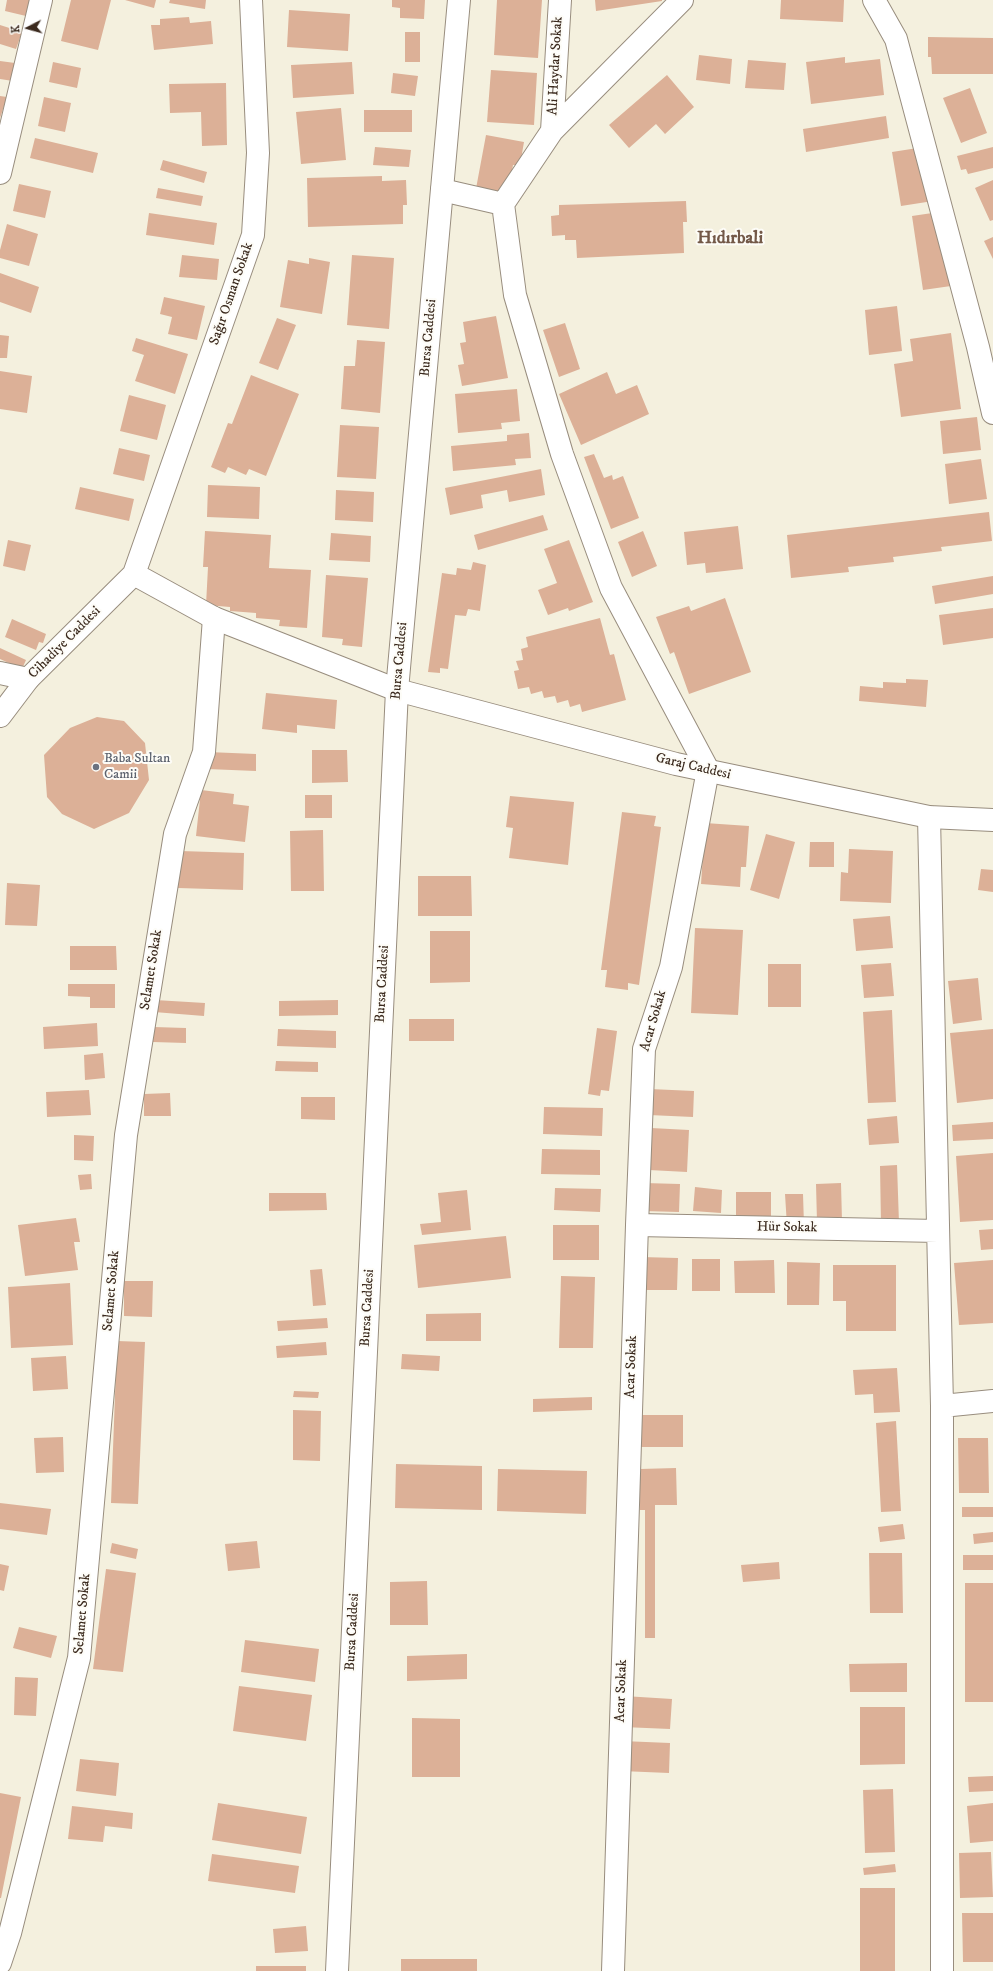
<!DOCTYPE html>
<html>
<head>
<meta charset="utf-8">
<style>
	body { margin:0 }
	#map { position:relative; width:993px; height:1971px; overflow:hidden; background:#f4f0de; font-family:"IM FELL DW Pica",serif }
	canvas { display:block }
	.north { position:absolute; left:8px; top:8px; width:40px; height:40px; -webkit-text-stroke:3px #fdfcf7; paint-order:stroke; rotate:264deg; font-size:11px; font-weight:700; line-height:16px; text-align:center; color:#3b2a1e }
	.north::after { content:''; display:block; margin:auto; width:14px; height:18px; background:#3b2a1e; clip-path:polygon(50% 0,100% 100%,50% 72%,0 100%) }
</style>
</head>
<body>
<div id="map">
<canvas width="993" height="1971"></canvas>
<div class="north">K</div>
</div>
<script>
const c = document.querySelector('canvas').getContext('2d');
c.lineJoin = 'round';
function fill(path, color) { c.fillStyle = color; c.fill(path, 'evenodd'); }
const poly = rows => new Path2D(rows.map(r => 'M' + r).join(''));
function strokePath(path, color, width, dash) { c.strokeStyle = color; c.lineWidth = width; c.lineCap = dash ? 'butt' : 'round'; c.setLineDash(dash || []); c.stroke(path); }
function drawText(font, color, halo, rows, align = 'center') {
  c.font = font + ' "IM FELL DW Pica",serif'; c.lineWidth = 4; c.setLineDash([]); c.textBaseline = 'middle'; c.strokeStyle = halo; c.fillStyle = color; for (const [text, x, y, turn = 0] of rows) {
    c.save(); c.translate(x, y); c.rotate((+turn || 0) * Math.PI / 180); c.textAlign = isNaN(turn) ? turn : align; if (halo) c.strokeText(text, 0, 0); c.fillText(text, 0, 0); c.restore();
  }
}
const building = poly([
	[7,0,30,0,26,16,5,11],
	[71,0,111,0,98,50,61,41],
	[125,0,156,0,154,8],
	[170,0,206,0,205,9,169,3],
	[392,0,425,0,424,19,400,18,400,8,392,7],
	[497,0,542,0,538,58,494,55],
	[595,0,662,0,662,1,596,11],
	[781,0,844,0,843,22,780,19],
	[289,10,350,14,348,51,287,47],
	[189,17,190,23,211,21,213,44,154,50,151,25,160,25,160,19],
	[0,25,22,32,16,49,0,44],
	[405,32,420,32,420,62,405,62],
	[928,37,993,38,993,74,932,74,931,57,928,57],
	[699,55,732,59,730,84,696,80],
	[845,57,845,63,880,59,884,95,811,104,806,62],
	[748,60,786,63,784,90,745,88],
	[0,61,15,63,13,81,0,79],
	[53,62,81,68,77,88,49,82],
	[352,62,354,94,293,98,291,65],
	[491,70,537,73,534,125,487,122],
	[393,73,418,76,415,96,391,93],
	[667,75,694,107,665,134,656,124,629,148,609,125],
	[226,83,227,145,202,146,201,112,170,113,169,84],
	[970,88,987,133,961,143,943,98],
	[0,96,7,97,0,118],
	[44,97,71,103,65,132,38,126],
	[341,108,346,160,301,164,296,112],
	[364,110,412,110,412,132,364,132],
	[886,116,889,138,806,152,803,129],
	[486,135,524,142,520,165,513,165,508,194,475,194],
	[35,138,98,153,93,173,30,158],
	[375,147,411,150,409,167,373,165],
	[924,147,933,201,901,206,892,152],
	[993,147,993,168,968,174,966,169,961,170,957,156],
	[163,160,207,172,204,183,160,170],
	[382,176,382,181,406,180,407,205,403,205,403,224,308,227,307,178],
	[993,180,993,220,990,221,975,188],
	[19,184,51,191,45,218,13,211],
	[158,188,203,196,201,206,156,198],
	[686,201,687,222,683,222,684,253,577,258,576,240,565,240,565,235,552,236,551,216,559,215,559,205],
	[939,212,951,286,923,290,912,216],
	[149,213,217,223,214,245,146,235],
	[7,224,38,234,29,266,0,258,0,250],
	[993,237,993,259,984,241],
	[182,255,219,259,217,280,179,277],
	[352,255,394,258,389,329,347,325],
	[309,258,330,262,322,314,280,307,288,260,309,264],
	[0,273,39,287,31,313,0,302],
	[164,297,205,306,197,340,168,334,172,317,160,314],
	[897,306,902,351,869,355,865,310],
	[496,316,508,378,462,386,458,365,464,364,460,343,466,342,463,322],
	[277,318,296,325,278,370,259,363],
	[565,323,580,369,559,377,543,330],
	[951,333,961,409,901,417,894,364,913,361,910,339],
	[0,335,9,336,7,358,0,358],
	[136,338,188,354,175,394,135,381,144,355,132,351],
	[357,340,385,342,380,413,341,409,344,366,355,366],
	[0,371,32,376,27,413,0,409],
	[607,372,616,394,637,385,649,414,581,445,559,394],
	[251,375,299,394,266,476,249,469,246,475,228,467,225,473,211,467,228,423,232,424],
	[517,389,520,421,501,423,502,429,458,433,455,394],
	[129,395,166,405,157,440,120,431],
	[977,417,981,450,943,454,940,421],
	[340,425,379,427,376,479,337,477],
	[529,433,531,458,515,459,516,465,453,471,451,446,507,441,507,435],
	[119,448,150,455,144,481,113,474],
	[594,454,604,478,612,475,613,480,623,476,639,518,611,529,584,457],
	[981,459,987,499,949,504,945,464],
	[541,469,545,495,509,502,507,490,481,495,483,508,450,515,445,488],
	[208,485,260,487,259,519,207,517],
	[80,487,134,499,129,521,75,509],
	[336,490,374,492,373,522,335,520],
	[989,512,992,541,941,547,942,551,893,557,894,562,848,567,849,572,791,578,787,535],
	[543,515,548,530,478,550,474,535],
	[738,526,743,569,706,573,705,563,687,565,684,532],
	[205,531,271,535,269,568,311,570,307,628,279,626,280,620,256,618,256,613,230,611,230,607,206,605,208,567,203,567],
	[643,531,657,566,632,577,618,542],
	[331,533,371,536,370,562,329,560],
	[8,540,31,545,25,571,3,566],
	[569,540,593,602,569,611,568,608,548,615,538,590,557,583,544,549],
	[473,562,486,565,480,611,468,609,466,616,455,615,448,669,440,668,440,673,428,672,442,573,456,575,457,568,471,570],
	[326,575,368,578,362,647,342,645,343,639,322,637],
	[993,576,993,594,935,604,932,586],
	[725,598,751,672,689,694,674,652,670,654,656,617,689,606,691,611],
	[993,608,993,638,943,645,939,615],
	[600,618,610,655,614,654,626,700,582,712,580,704,570,707,568,700,557,703,555,696,544,698,542,691,531,694,529,687,518,689,514,671,519,670,516,661,523,660,521,649,528,647,526,637],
	[12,619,46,634,43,643,39,642,36,650,5,637],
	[0,648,26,660,22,669,0,659],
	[906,679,928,680,926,707,859,701,860,686,883,688,883,682,906,683],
	[266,693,337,700,335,729,297,725,297,733,262,729],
	[97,717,124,721,145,743,149,780,129,813,94,829,62,814,47,797,44,755,70,728],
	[312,750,347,750,348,782,312,783],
	[208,752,256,754,256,771,207,769],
	[201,790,234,794,233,804,249,806,245,842,196,836],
	[305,795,332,795,332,818,305,818],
	[510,796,574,802,568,865,509,858,513,828,506,827],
	[622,812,656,816,654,826,661,827,639,985,628,983,628,990,605,987,607,970,601,970],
	[705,823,749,826,746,867,741,867,740,887,701,884],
	[323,830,324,891,291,891,290,831],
	[766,834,795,842,779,899,750,890],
	[810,842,834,842,834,867,809,867],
	[849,849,893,851,891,903,840,901,841,872,848,873],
	[180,851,244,853,243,890,178,888],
	[981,869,993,870,993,892,978,890],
	[418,876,471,876,472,916,418,916],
	[7,883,40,885,37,926,5,925],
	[890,916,893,948,856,951,853,919],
	[695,928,743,930,738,1015,691,1013],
	[430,931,470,931,470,982,430,983],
	[70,946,116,946,117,970,70,970],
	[891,963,894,996,864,998,861,965],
	[768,964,801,964,801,1007,768,1007],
	[978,978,982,1020,953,1024,948,981],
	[68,984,115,984,115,1008,90,1008,90,997,68,996],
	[155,1000,205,1003,204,1016,154,1012],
	[338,1000,338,1015,279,1016,279,1001],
	[892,1010,896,1102,868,1103,863,1012],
	[409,1019,454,1019,454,1041,409,1041],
	[97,1023,98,1046,44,1049,43,1027],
	[154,1027,186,1028,186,1043,153,1042],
	[597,1028,617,1031,609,1091,601,1090,600,1096,588,1094],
	[278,1029,336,1031,336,1048,277,1046],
	[993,1029,993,1099,957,1103,950,1033],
	[103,1053,105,1078,85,1080,84,1055],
	[276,1061,318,1062,318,1072,275,1071],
	[650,1089,694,1091,693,1117,649,1115],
	[89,1090,91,1115,47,1117,46,1092],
	[170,1093,171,1116,144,1116,144,1094],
	[301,1097,335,1097,335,1120,301,1119],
	[544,1107,603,1108,602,1136,543,1134],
	[897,1116,899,1143,869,1145,867,1119],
	[993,1122,993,1139,953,1141,952,1125],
	[651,1128,689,1130,687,1172,649,1170],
	[74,1135,94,1136,93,1161,74,1160],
	[542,1149,600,1150,600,1175,541,1174],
	[993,1153,993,1220,960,1222,956,1156],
	[897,1165,899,1223,881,1224,880,1166],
	[91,1174,92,1189,80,1190,78,1175],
	[644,1183,680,1184,679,1212,643,1211],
	[841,1183,842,1221,817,1222,816,1184],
	[695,1187,722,1190,721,1213,693,1211],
	[555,1188,601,1189,600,1212,554,1210],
	[467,1190,471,1230,422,1235,420,1224,441,1222,438,1193],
	[736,1192,771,1192,771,1216,736,1216],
	[269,1193,326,1193,327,1210,269,1211],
	[785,1194,803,1194,804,1225,787,1226],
	[76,1218,80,1242,74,1242,78,1270,25,1276,18,1225],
	[553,1225,599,1225,599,1260,553,1260],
	[993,1229,993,1249,981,1250,979,1230],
	[506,1236,511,1278,418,1288,414,1245],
	[641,1257,678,1258,677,1290,640,1290],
	[692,1259,720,1259,720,1291,692,1291],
	[774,1260,775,1293,735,1293,734,1261],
	[993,1260,993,1323,959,1325,954,1263],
	[787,1262,820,1263,819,1305,787,1305],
	[833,1265,896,1265,896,1331,846,1331,846,1301,833,1301],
	[322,1269,326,1305,313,1306,310,1270],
	[561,1276,595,1277,593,1348,559,1348],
	[124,1281,153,1281,152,1317,124,1316],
	[70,1283,73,1345,11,1348,8,1287],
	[481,1313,481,1341,426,1341,426,1314],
	[327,1318,328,1328,278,1331,277,1321],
	[117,1341,145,1342,138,1504,111,1503],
	[326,1342,327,1355,277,1358,276,1346],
	[402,1354,440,1356,439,1371,401,1369],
	[66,1356,68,1389,33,1391,31,1358],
	[897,1368,900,1412,874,1413,873,1394,855,1395,853,1370],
	[294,1391,319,1392,318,1398,293,1397],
	[592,1397,592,1410,533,1412,533,1399],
	[293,1410,321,1411,320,1461,293,1460],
	[640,1415,683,1415,683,1447,640,1447],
	[896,1421,901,1511,881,1512,876,1423],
	[63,1437,64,1472,36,1473,34,1438],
	[958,1438,988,1438,989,1493,959,1493],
	[396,1464,482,1466,482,1510,395,1508],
	[676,1468,677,1505,655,1505,655,1638,645,1638,645,1510,640,1510,640,1469],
	[498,1469,587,1471,586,1514,497,1511],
	[0,1503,51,1509,47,1535,0,1529],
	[962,1507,993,1507,993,1517,962,1517],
	[903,1524,905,1539,880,1542,878,1527],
	[993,1532,993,1542,974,1544,973,1534],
	[257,1541,260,1568,228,1571,225,1544],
	[112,1543,138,1549,136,1559,110,1553],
	[869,1553,902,1553,903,1613,870,1613],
	[963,1555,993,1555,993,1570,963,1570],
	[779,1562,780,1579,743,1582,741,1565],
	[0,1564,9,1566,4,1591,0,1590],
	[106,1569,136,1573,123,1672,93,1669],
	[427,1581,428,1625,390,1625,390,1582],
	[965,1583,993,1583,993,1702,965,1702],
	[19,1627,57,1636,51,1658,13,1648],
	[245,1640,319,1649,315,1682,241,1672],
	[467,1654,467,1679,407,1681,407,1656],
	[907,1663,907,1692,850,1692,849,1664],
	[15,1677,38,1678,36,1716,14,1715],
	[239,1686,312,1695,306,1741,233,1731],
	[624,1696,672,1699,670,1729,623,1727],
	[860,1707,905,1707,905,1764,860,1765],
	[412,1718,460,1719,460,1777,412,1777],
	[622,1741,670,1743,669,1773,621,1771],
	[80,1759,119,1763,116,1796,76,1791],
	[993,1776,993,1791,969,1792,968,1777],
	[893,1789,895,1852,865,1853,863,1790],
	[0,1793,21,1797,1,1898,0,1898],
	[218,1803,307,1817,301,1854,212,1840],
	[993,1803,993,1841,970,1843,967,1806],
	[72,1806,133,1813,132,1829,105,1826,103,1842,68,1839],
	[991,1852,993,1897,960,1898,959,1853],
	[212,1854,299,1866,295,1893,208,1881],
	[895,1864,896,1872,864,1875,863,1868],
	[860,1888,895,1888,895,1971,860,1971],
	[962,1913,993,1913,993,1962,963,1962],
	[306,1926,308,1951,275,1953,273,1929],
	[401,1959,477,1959,477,1971,401,1971],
	[256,1966,306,1966,306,1971,256,1971]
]);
const street = poly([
	[874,0,896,39,978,347,993,413],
	[552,131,560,0],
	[0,173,41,0],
	[442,190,503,204],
	[0,673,28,679],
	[929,817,942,1406,942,1971],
	[637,1225,938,1231],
	[942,1406,993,1401],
	[0,1963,10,1933,79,1658,126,1135,175,834,204,752,214,618],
	[613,1971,637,1225,644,1049,671,967,708,770,611,588,562,454,515,295,503,204,552,131,682,0]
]);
const secondary = poly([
	[134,574,214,618,397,690,676,764,929,817,993,820],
	[0,716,28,679,134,574,253,235,258,153,251,0]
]);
const primary = poly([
	[337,1971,397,690,459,0]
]);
const markers = [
	[96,767,4,"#6b7280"]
];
const streetNames = [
	["Ali Haydar Sokak",556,66,-87],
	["Sağır Osman Sokak",232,294,-71],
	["Bursa Caddesi",429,338,-85],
	["Cihadiye Caddesi",65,643,-45],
	["Bursa Caddesi",400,661,-85],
	["Garaj Caddesi",693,767,13],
	["Selamet Sokak",152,970,-81],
	["Bursa Caddesi",383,984,-87],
	["Acar Sokak",654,1021,-74],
	["Hür Sokak",787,1228,1],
	["Selamet Sokak",112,1291,-85],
	["Bursa Caddesi",368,1308,-87],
	["Acar Sokak",632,1367,-88],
	["Selamet Sokak",83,1614,-85],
	["Bursa Caddesi",353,1632,-87],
	["Acar Sokak",622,1691,-88]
];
const worshipNames = [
	["Baba Sultan",104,759],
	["Camii",104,775]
];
const districtNames = [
	["Hıdırbali",730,239]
];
fill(building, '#dcb097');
strokePath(street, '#988d7e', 24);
strokePath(secondary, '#988d7e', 24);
strokePath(primary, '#988d7e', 24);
strokePath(street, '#fff', 22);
strokePath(secondary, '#fff', 22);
strokePath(primary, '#fff', 22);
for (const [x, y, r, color] of markers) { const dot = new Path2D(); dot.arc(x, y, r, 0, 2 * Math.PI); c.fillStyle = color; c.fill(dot); strokePath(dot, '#fdfcf7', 1.5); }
drawText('14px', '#3b2a1e', '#fdfcf7', streetNames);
drawText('14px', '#5b616d', '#fdfcf7', worshipNames, 'left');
drawText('bold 18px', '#735948', '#fdfcf7', districtNames);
</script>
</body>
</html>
